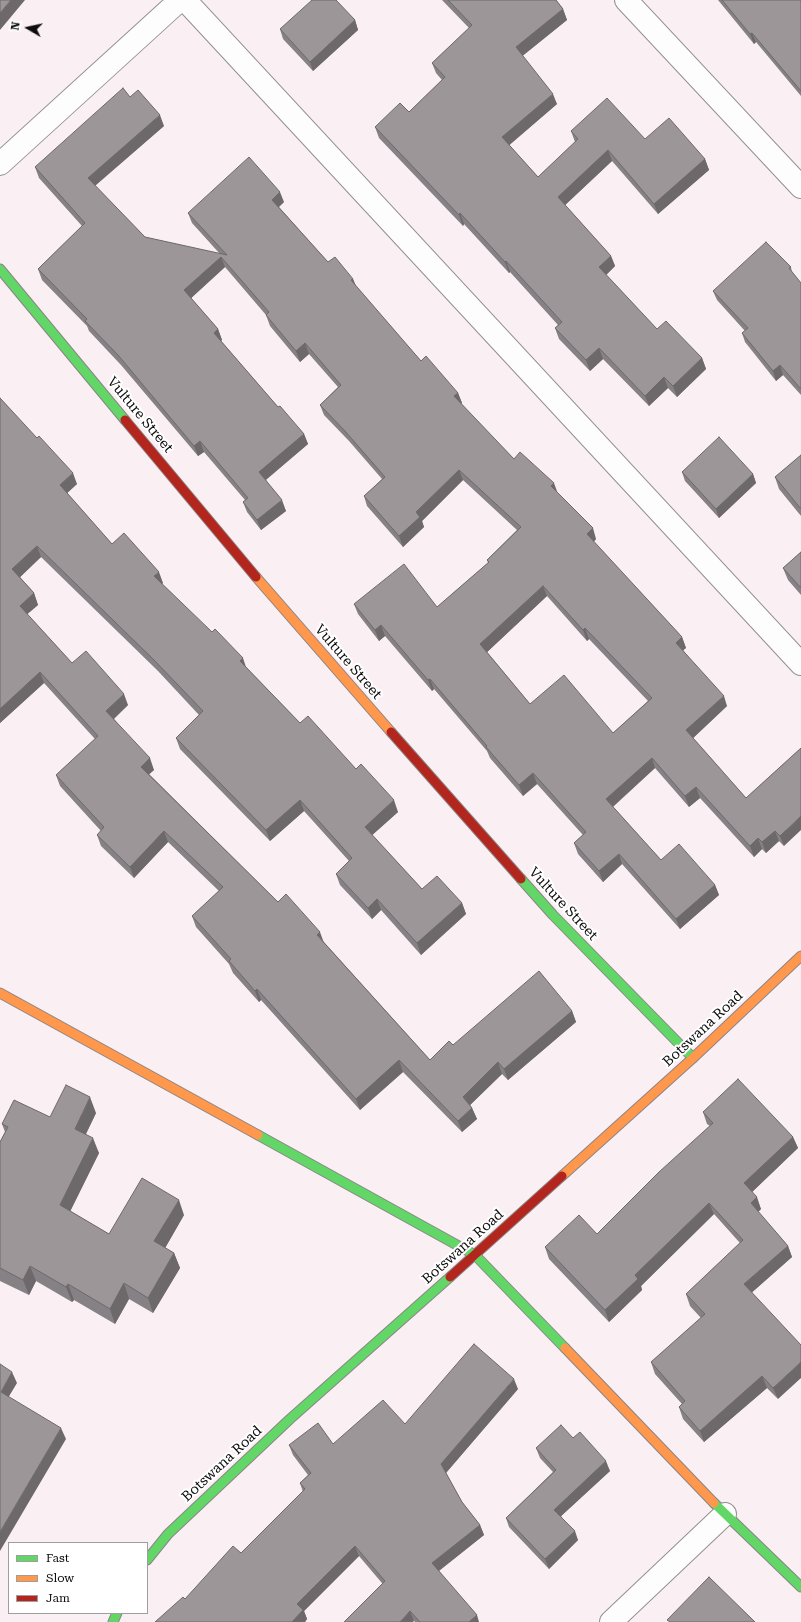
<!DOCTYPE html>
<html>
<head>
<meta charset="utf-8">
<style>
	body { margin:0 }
	#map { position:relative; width:801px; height:1622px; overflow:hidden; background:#faf0f4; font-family:"Roboto Serif",serif }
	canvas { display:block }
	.legend { position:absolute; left:8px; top:1542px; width:140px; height:72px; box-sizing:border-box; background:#fff; border:1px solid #9e9e9e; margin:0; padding:5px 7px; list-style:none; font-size:12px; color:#0c0c0c }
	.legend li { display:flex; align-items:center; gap:8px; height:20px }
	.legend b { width:20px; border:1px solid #9e9e9e }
	.north { position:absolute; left:8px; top:8px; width:40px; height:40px; -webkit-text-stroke:3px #fff; paint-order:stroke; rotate:279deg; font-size:11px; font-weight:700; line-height:16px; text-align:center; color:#0c0c0c }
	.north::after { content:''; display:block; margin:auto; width:14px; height:18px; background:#0c0c0c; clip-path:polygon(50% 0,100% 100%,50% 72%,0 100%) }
</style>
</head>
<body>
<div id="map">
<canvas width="801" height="1622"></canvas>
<ul class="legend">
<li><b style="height:5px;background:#63d668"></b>Fast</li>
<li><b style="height:5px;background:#ff974d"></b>Slow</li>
<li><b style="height:5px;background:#b3261e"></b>Jam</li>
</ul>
<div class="north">N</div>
</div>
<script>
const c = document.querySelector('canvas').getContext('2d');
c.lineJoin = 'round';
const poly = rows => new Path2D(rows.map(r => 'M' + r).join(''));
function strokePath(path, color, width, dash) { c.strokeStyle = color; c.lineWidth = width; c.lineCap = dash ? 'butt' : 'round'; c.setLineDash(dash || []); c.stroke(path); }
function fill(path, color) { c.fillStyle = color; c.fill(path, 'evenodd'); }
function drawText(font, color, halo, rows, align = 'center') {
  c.font = font + ' "Roboto Serif",serif'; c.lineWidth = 4; c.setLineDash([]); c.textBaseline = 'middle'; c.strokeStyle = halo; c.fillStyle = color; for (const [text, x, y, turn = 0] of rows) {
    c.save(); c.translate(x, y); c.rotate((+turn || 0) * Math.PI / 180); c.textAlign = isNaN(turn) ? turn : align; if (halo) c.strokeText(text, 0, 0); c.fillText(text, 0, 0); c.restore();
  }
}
const street = poly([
	[185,0,801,664],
	[626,0,801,187],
	[0,164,180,0],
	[611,1622,725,1514]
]);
const fast = poly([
	[0,269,125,420],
	[521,879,553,915,693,1058],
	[258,1135,475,1255,565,1348],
	[714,1503,801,1587],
	[147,1560,168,1534,290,1419,450,1277],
	[113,1622,117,1613]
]);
const slow = poly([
	[256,577,391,732],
	[0,993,258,1135],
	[562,1176,693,1058,801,956],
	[565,1348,714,1503]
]);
const jam = poly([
	[125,420,256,577],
	[391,732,521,879],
	[450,1277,562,1176]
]);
const wall = poly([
	[442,0,556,0,563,9,567,20,522,56,557,104,509,145,538,177,575,142,571,131,645,139,705,159,709,170,658,214,612,161,565,205,611,256,615,266,606,275,657,329,702,358,706,369,677,397,668,388,649,406,603,359,590,371,559,339,555,328,558,325,510,272,509,273,464,224,463,226,379,138,375,127,409,112,442,80,436,73,432,63,469,28],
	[718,0,801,0,801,96,756,42,754,44],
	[355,20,358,30,313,71,283,39,280,29],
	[130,97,164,126,95,186,145,237,220,254,192,223,188,213,284,202,279,207,328,262,353,279,356,286,421,361,458,393,462,403,461,404,514,459,557,492,596,539,594,542,682,637,686,648,683,650,727,706,693,738,746,798,801,748,784,846,779,841,766,853,762,849,754,857,700,798,689,807,655,768,613,807,661,860,715,885,719,895,680,929,622,864,603,882,578,854,574,843,583,835,537,784,523,796,490,758,487,751,434,689,432,691,385,636,379,641,358,614,354,604,437,607,488,563,487,560,517,530,463,480,422,521,424,527,403,547,367,506,364,496,382,479,349,441,324,415,320,405,338,387,309,354,300,362,270,326,266,315,225,267,191,298,218,329,222,340,221,341,278,407,304,434,308,444,266,480,286,511,261,530,247,512,243,502,245,500,204,452,198,456,121,365,89,331,87,326,42,280,38,269,82,226,39,178,35,167],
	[547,596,587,641,589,639,648,701,613,733,530,704,487,652],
	[791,267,792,273,801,283,801,395,783,375,776,381,745,342,742,333,745,331,717,300,713,291],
	[0,398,77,484,67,493,112,544,163,583,162,584,246,667,300,723,356,769,398,812,372,835,422,889,462,903,466,914,421,955,381,910,372,919,340,885,336,874,349,861,304,811,270,841,180,749,176,738,199,715,158,671,41,557,20,577,34,593,38,605,27,614,72,663,128,705,114,719,154,770,149,774,278,902,323,941,430,1060,453,1045,572,1011,576,1022,508,1080,502,1074,470,1105,472,1108,477,1119,462,1132,403,1072,360,1110,261,1000,259,1002,233,973,229,964,196,927,192,916,219,891,168,842,134,878,101,846,97,835,101,831,60,786,56,775,95,739,44,683,0,723],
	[801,455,801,516,779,489,775,477],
	[682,472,753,474,756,483,719,518,685,481],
	[801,552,801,595,788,580,783,568],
	[703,1112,793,1137,798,1148,752,1192,761,1209,758,1212,788,1246,792,1257,752,1292,778,1399,767,1388,704,1442,683,1419,679,1407,682,1404,655,1374,651,1362,701,1318,690,1306,686,1294,740,1243,714,1214,641,1286,642,1290,609,1322,549,1259,545,1247,597,1234,710,1126,707,1124],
	[96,1113,86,1134,99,1153,70,1211,109,1234,184,1215,165,1248,174,1253,180,1268,153,1313,129,1299,115,1324,74,1300,72,1302,36,1281,29,1295,0,1281,0,1142,5,1132,2,1124,50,1117],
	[518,1389,446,1473,462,1502,480,1525,484,1535,439,1571,479,1622,415,1622,359,1556,304,1611,307,1619,305,1622,155,1622,185,1599,241,1553,303,1492,300,1483,308,1475,293,1455,289,1445,333,1444,405,1424],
	[573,1438,610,1471,561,1516,578,1540,549,1569,509,1527,506,1518,553,1472,540,1458,536,1448]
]);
const shadedWall = poly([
	[11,0,25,0,0,30,0,13],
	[563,9,567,20,520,58,516,47],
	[355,20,358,30,313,71,310,62],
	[752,33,756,42,754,44,750,34],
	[553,94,557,104,506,148,502,137],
	[160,115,164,126,91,189,88,178],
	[608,150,612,161,562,208,558,197],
	[705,159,709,170,658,214,654,204],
	[280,192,284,202,275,210,272,200],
	[460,213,464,224,463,226,459,215],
	[611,256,615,266,603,278,599,267],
	[221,257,225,267,188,301,184,290],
	[506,261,510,272,509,273,505,262],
	[353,279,357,289,351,280],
	[218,329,222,340,218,343,214,333],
	[305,343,309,354,300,362,296,351],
	[599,348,603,359,590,371,586,360],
	[702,358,706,369,677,397,673,386],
	[780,365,783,375,776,381,773,371],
	[664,377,668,388,649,406,645,396],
	[458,393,462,403,458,407,454,396],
	[304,434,308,444,263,482,259,472],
	[200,441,204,452,198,456,194,446],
	[459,470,463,480,422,521,424,527,403,547,399,536,416,512],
	[73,473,77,484,64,496,60,485],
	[753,474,756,483,719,518,716,509],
	[554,483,558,494,551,486],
	[282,500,286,511,261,530,257,520],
	[593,528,596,539,590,545,587,534],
	[37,546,41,557,16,581,12,569],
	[159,572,163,583,158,588,154,576],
	[543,586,547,596,484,655,480,644],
	[34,593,38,605,24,617,20,606],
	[381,625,385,636,379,641,375,630],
	[585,628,589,639,587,641,583,630],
	[682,637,686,648,680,653,676,643],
	[243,658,247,670,240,661],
	[40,672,44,683,0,723,0,709],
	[430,679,434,689,432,691,428,680],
	[124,694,128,705,110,722,106,711],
	[724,696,727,706,690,741,686,730],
	[150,758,154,770,145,778,141,767],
	[652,758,655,768,610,809,606,799],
	[533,773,537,784,523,796,519,785],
	[696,787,700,798,689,807,685,796],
	[300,800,304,811,270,841,266,830],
	[394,800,398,812,369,838,365,827],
	[801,816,801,830,784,846,780,836],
	[164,831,168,842,134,878,130,867],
	[775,831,779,841,766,853,762,842],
	[758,838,762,849,754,857,750,846],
	[619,854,622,864,603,882,599,871],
	[715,885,719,895,680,929,676,919],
	[377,899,381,910,372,919,368,908],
	[462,903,466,914,421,955,417,943],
	[320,932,324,943,317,935],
	[257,989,261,1000,259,1002,255,991],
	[572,1011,576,1022,508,1080,504,1069],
	[399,1060,403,1072,360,1110,356,1099],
	[498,1062,502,1074,467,1108,463,1097],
	[90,1097,96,1113,81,1144,75,1129],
	[472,1108,477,1119,462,1132,458,1121],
	[793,1137,798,1148,749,1195,744,1183],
	[93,1138,99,1153,66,1220,60,1205],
	[757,1197,761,1209,755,1215,751,1203],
	[179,1200,184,1215,160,1257,154,1241],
	[709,1203,714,1214,641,1286,642,1290,609,1322,605,1310,635,1275],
	[788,1246,792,1257,748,1296,744,1284],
	[174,1253,180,1268,153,1313,148,1298],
	[30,1266,36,1281,29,1295,23,1280],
	[124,1283,129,1299,115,1324,110,1309],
	[68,1284,74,1300,72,1302,66,1287],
	[801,1362,801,1378,778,1399,773,1388],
	[12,1372,17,1383,5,1403,1,1392],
	[762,1376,767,1388,704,1442,700,1431],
	[514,1379,518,1389,445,1474,441,1464],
	[61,1428,66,1439,0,1551,0,1532],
	[606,1461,610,1471,558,1519,554,1510],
	[480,1525,484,1535,436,1573,432,1563],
	[575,1531,578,1540,549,1569,545,1559],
	[355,1546,359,1556,304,1611,307,1619,305,1622,292,1622,297,1604],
	[410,1611,414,1621,413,1622,400,1622],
	[477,1615,479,1622,469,1622]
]);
const building = poly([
	[0,0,11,0,0,13,0,0],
	[312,0,336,0,355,20,310,62,280,29,312,0],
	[448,0,556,0,563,9,516,47,553,94,502,137,538,177,578,139,571,131,607,98,645,139,669,118,705,159,654,204,608,150,558,197,611,256,599,267,657,329,666,321,702,358,673,386,664,377,645,396,599,348,586,360,555,328,562,322,506,261,505,262,460,213,459,215,375,127,400,103,409,112,445,77,432,63,472,25,448,0],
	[722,0,801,0,801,91,752,33,750,34,722,0],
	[123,88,130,97,138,90,160,115,88,178,145,237,227,255,188,213,249,157,280,192,272,200,328,262,335,257,353,279,351,280,421,361,426,356,458,393,454,396,514,459,520,452,554,483,551,486,593,528,587,534,682,637,676,643,724,696,686,730,746,798,801,748,801,816,780,836,775,831,762,842,758,838,750,846,696,787,685,796,652,758,606,799,661,860,679,844,715,885,676,919,619,854,599,871,574,843,586,832,533,773,519,785,486,747,487,746,430,679,428,680,381,625,375,630,354,604,404,564,437,607,489,562,487,560,521,527,459,470,416,512,420,517,399,536,364,496,385,477,345,431,320,405,341,385,305,343,296,351,266,315,269,312,221,257,184,290,218,329,214,333,278,407,280,406,304,434,259,472,282,500,257,520,243,502,248,498,200,441,194,446,118,355,85,321,87,319,38,269,85,223,35,167,123,88],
	[543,586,583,630,585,628,652,698,613,733,564,675,530,704,480,644,543,586],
	[766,242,791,267,789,268,801,283,801,389,780,365,773,371,742,333,748,328,713,291,766,242],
	[0,398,37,438,39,436,73,473,60,485,112,544,124,533,159,572,154,576,212,632,215,629,243,658,240,661,300,723,308,716,356,769,361,764,394,800,365,827,422,889,437,876,462,903,417,943,377,899,368,908,336,874,352,858,300,800,266,830,176,738,203,711,154,660,37,546,12,569,34,593,20,606,72,663,86,651,124,694,106,711,150,758,141,767,278,902,286,894,320,932,317,935,430,1060,449,1041,453,1045,539,971,572,1011,504,1069,498,1062,463,1097,472,1108,458,1121,399,1060,356,1099,257,989,255,991,229,961,231,959,192,916,223,887,164,831,130,867,97,835,104,827,56,775,98,736,40,672,0,709,0,398],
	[719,437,753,474,716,509,682,472,719,437],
	[801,455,801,509,775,477,801,455],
	[801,552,801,588,783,568,801,552],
	[738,1079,793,1137,744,1183,757,1197,751,1203,788,1246,744,1284,801,1345,801,1362,773,1388,762,1376,700,1431,679,1407,685,1401,651,1362,705,1314,686,1294,743,1240,709,1203,635,1275,638,1279,605,1310,545,1247,579,1215,597,1234,659,1172,713,1123,703,1112,738,1079],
	[66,1085,90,1097,75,1129,93,1138,60,1205,109,1234,142,1178,179,1200,154,1241,174,1253,148,1298,124,1283,110,1309,68,1284,66,1287,30,1266,23,1280,0,1268,0,1142,8,1127,2,1124,14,1100,50,1117,66,1085],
	[474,1344,514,1379,441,1464,462,1502,480,1525,432,1563,477,1615,469,1622,420,1622,410,1611,400,1622,344,1622,385,1581,355,1546,297,1604,303,1610,292,1622,155,1622,183,1597,185,1599,233,1546,241,1553,305,1489,300,1483,311,1473,289,1445,318,1423,333,1444,383,1400,405,1424,474,1344],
	[0,1364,12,1372,1,1392,61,1428,0,1532,0,1364],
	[561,1425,573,1438,580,1432,606,1461,554,1510,575,1531,545,1559,506,1518,556,1470,536,1448,561,1425],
	[709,1577,755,1622,670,1622,667,1620,709,1577]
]);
const streetNames = [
	["Vulture Street",140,415,50],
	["Vulture Street",348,662,49],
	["Vulture Street",563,904,47],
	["Botswana Road",703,1029,-43],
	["Botswana Road",463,1247,-42],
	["Botswana Road",222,1464,-43]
];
strokePath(street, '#938f90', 24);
strokePath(fast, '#8a8587', 11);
strokePath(slow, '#8a8587', 11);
strokePath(jam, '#8a8587', 11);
strokePath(street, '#fefdfd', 22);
strokePath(fast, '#63d668', 9);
strokePath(slow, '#ff974d', 9);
strokePath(jam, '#b3261e', 9);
fill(wall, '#868184');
fill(shadedWall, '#6d696b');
fill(building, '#9c9699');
strokePath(building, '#6d696b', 1);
drawText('14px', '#0c0c0c', '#fff', streetNames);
</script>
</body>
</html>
